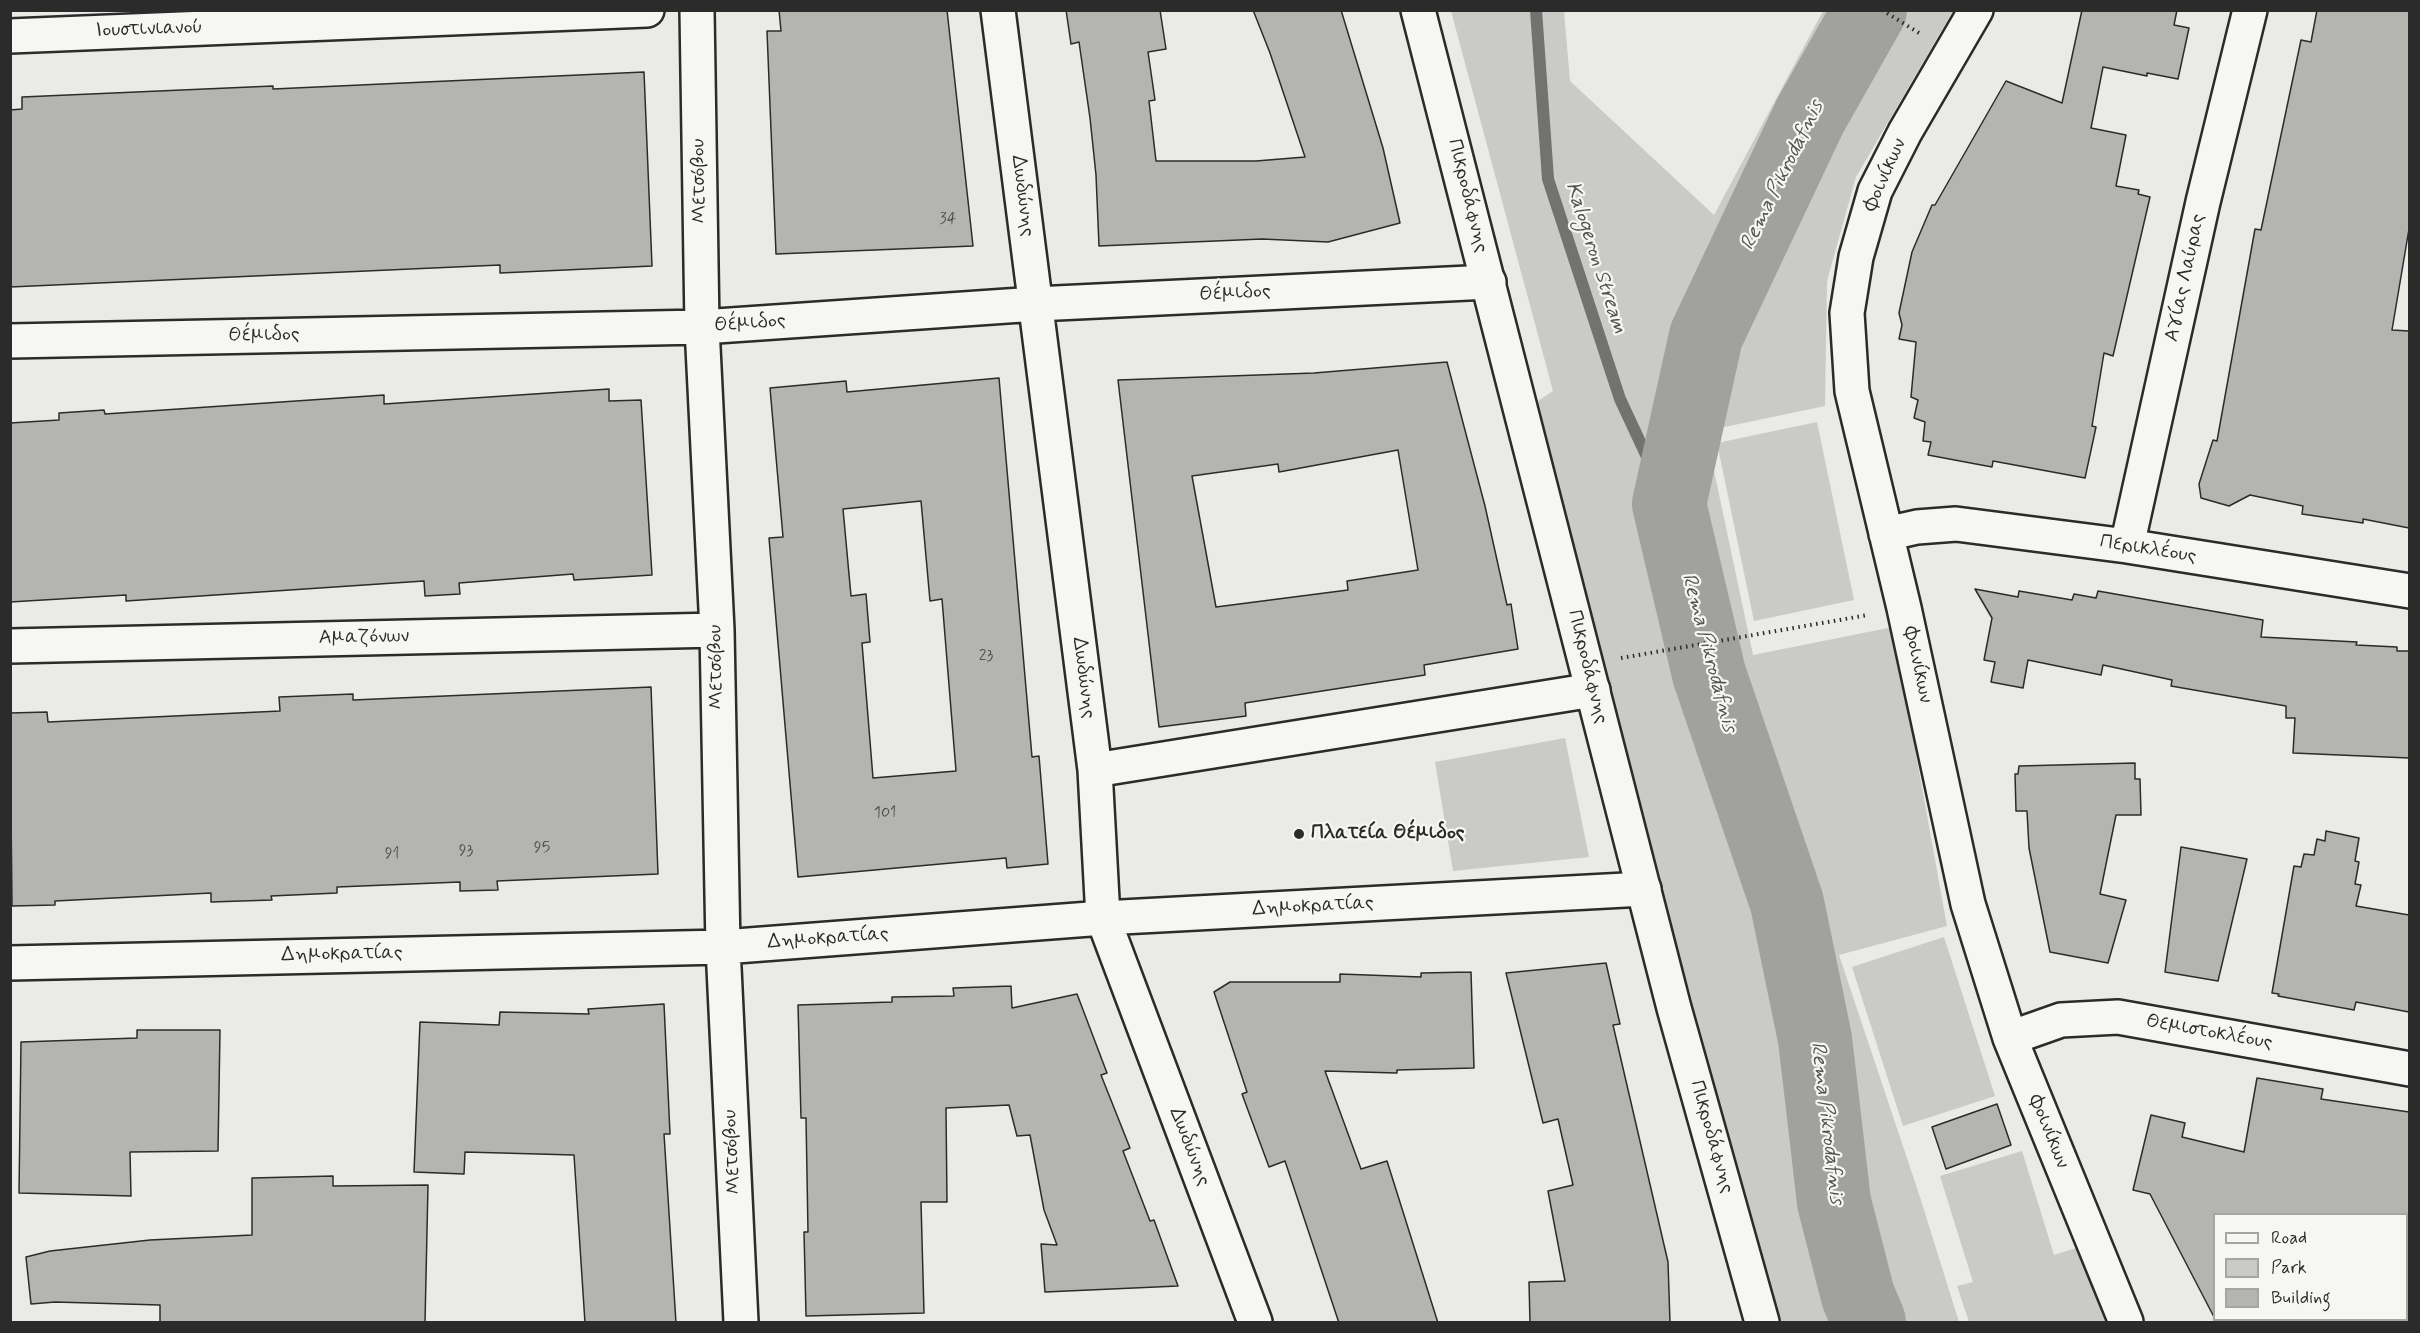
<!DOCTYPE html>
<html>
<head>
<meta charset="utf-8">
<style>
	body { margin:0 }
	#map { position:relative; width:2420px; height:1333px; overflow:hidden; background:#eaeae6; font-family:Mynerve,sans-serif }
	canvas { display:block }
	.frame { position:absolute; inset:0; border:12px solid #2b2b2b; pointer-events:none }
	.legend { position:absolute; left:2213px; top:1213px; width:195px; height:108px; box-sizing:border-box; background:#f6f6f2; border:2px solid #a5a5a2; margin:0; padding:8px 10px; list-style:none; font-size:18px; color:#2b2b2b }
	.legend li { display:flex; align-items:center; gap:12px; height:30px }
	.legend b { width:30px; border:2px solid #a5a5a2 }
</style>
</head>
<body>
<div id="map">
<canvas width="2420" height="1333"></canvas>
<div class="frame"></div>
<ul class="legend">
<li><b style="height:8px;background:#f6f6f2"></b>Road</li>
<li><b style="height:16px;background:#cacac7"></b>Park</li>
<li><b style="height:16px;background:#b4b4b1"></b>Building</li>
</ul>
</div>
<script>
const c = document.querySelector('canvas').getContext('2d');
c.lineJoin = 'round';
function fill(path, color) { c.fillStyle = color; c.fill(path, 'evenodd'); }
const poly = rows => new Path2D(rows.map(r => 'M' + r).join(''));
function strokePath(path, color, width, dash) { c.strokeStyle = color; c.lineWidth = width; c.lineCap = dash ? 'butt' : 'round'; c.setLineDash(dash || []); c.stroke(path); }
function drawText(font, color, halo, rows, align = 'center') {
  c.font = font + ' Mynerve,sans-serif'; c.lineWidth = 4.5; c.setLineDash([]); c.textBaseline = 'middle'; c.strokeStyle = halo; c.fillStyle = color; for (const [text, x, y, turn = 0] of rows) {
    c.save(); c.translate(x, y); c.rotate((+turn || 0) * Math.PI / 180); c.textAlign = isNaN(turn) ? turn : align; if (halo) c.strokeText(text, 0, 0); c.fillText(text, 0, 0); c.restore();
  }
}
const green = poly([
	[1451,11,1564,11,1570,81,1714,215,1823,11,1953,11,1856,177,1827,281,1825,406,1715,429,1709,447,1753,655,1893,627,1947,926,1839,955,1919,1194,1959,1322,1780,1322,1740,1181,1630,770,1538,401,1553,391],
	[1817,422,1854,600,1754,621,1717,443],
	[1565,738,1589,857,1453,871,1435,762],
	[1944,937,1995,1096,1903,1126,1852,967],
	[2022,1151,2054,1255,2082,1246,2106,1322,1969,1322,1957,1286,1973,1282,1940,1176]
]);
const stream = poly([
	[1536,10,1548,179,1620,399,1669,504]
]);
const river = poly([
	[1869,1322,1858,1296,1834,1202,1815,1039,1787,903,1709,674,1669,504,1706,336,1810,116,1870,10]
]);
const building = poly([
	[779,10,947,10,973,246,776,254,767,31,781,31,779,10],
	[1066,10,1160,10,1166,49,1148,52,1155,100,1149,101,1156,161,1256,161,1305,157,1270,53,1253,10,1341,10,1383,148,1400,223,1328,242,1262,239,1099,246,1096,175,1090,118,1079,42,1071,44,1066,10],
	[2082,10,2177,10,2174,25,2189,28,2178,79,2147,73,2147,76,2103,67,2091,128,2126,135,2116,186,2139,190,2138,194,2150,197,2113,356,2104,353,2092,426,2096,427,2085,478,1993,461,1992,467,1928,455,1931,442,1923,441,1925,422,1914,418,1918,400,1911,397,1916,342,1899,339,1902,325,1899,313,1912,252,1932,205,1935,205,2006,81,2062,103,2082,10],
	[2317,10,2409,10,2409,229,2392,330,2409,331,2409,528,2363,519,2363,523,2302,514,2303,506,2250,495,2229,506,2201,498,2199,484,2213,440,2217,441,2255,229,2261,230,2301,40,2311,42,2317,10],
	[644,72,652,266,500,273,500,265,10,287,10,110,22,109,22,97,273,86,273,89,644,72],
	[1447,362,1485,506,1507,605,1511,604,1518,649,1424,665,1425,675,1245,703,1246,716,1159,727,1118,380,1314,373,1447,362],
	[1398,450,1418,570,1347,581,1348,590,1216,607,1192,476,1278,464,1279,472,1398,450],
	[999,378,1032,757,1039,756,1048,864,1007,868,1006,858,798,877,769,538,783,537,770,388,846,381,847,392,999,378],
	[921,501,930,601,942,599,956,771,873,778,862,643,870,642,866,594,851,596,843,509,921,501],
	[609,389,609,401,641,400,652,575,574,580,573,574,459,583,460,594,425,596,424,581,126,601,126,595,10,602,10,423,59,420,59,413,104,410,105,414,384,395,384,404,609,389],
	[1975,589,2018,597,2019,591,2072,600,2074,594,2096,598,2098,591,2263,620,2261,637,2357,642,2356,645,2397,647,2397,651,2409,651,2409,758,2293,753,2295,718,2286,718,2286,706,2171,686,2172,680,2103,665,2101,675,2028,660,2023,688,1991,682,1995,662,1984,660,1992,618,1975,589],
	[651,687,658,874,497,881,498,890,460,891,460,882,337,887,337,893,271,896,272,900,211,902,211,893,55,901,55,905,12,906,10,713,47,712,48,722,280,711,279,697,353,694,353,700,651,687],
	[2135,763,2135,779,2140,779,2141,815,2116,815,2100,894,2126,900,2108,963,2050,952,2029,848,2027,811,2016,811,2015,774,2018,774,2019,766,2135,763],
	[2326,831,2359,838,2355,861,2359,862,2355,884,2361,885,2356,906,2409,915,2409,1012,2356,1002,2354,1010,2278,996,2279,994,2272,993,2294,866,2301,867,2304,854,2314,855,2317,839,2325,841,2326,831],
	[2181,847,2247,859,2218,981,2165,972,2181,847],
	[1606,963,1620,1024,1613,1025,1668,1262,1670,1323,1530,1323,1529,1282,1565,1281,1548,1191,1573,1185,1558,1119,1543,1123,1506,973,1606,963],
	[1471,972,1474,1068,1397,1070,1397,1073,1325,1071,1361,1169,1387,1161,1438,1323,1339,1323,1285,1161,1269,1167,1242,1094,1247,1092,1214,992,1230,982,1340,982,1340,974,1421,977,1421,973,1471,972],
	[1011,986,1012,1008,1077,994,1107,1073,1101,1075,1130,1148,1123,1151,1150,1221,1154,1220,1178,1286,1045,1292,1041,1244,1057,1245,1044,1210,1030,1135,1017,1136,1009,1105,946,1108,947,1202,921,1202,924,1313,806,1316,804,1232,808,1232,806,1118,801,1118,798,1005,892,1002,892,997,954,996,953,988,1011,986],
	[664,1004,670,1134,664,1134,676,1323,585,1323,574,1155,465,1152,464,1174,414,1172,420,1022,499,1025,500,1012,589,1014,588,1009,664,1004],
	[137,1030,220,1030,218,1151,130,1152,131,1196,19,1193,21,1042,137,1038,137,1030],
	[2257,1078,2323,1089,2321,1099,2409,1112,2409,1215,2214,1215,2214,1317,2150,1194,2133,1190,2151,1115,2185,1123,2182,1137,2244,1152,2257,1078],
	[1997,1104,2011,1145,1946,1169,1932,1127,1997,1104],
	[333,1176,333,1186,428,1185,425,1323,160,1323,160,1305,55,1302,31,1304,26,1257,50,1251,150,1240,252,1235,252,1178,333,1176]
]);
const path = poly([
	[1882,10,1919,33],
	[1621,658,1868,615]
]);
const minor = poly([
	[697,10,702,327,717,630,723,947,741,1322],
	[998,10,1095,770,1103,918,1255,1322],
	[1976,10,1905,132,1875,191,1856,257,1847,313,1852,391,1904,608,1968,904,2010,1038,2126,1322],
	[10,36,647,10],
	[10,341,702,327,1036,304,1489,282],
	[1886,534,1917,527,1956,524,2127,546,2410,591],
	[2127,546,2203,202,2250,10],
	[10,646,717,630],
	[1095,770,1593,690],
	[10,963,723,947,1103,918,1644,889],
	[2010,1038,2061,1020,2118,1017,2410,1069]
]);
const tertiary = poly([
	[1418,10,1674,1008,1762,1322]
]);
const markers = [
	[1299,834,6,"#2b2b2b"]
];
const numberNames = [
	["34",948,220],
	["23",986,657],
	["101",885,814],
	["95",542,849],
	["93",466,852],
	["91",392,855]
];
const streetNames = [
	["Ιουστινιανού",149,30,-2],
	["Φοινίκων",1886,175,-66],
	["Μετσόβου",700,181,-91],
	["Δωδώνης",1022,196,83],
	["Πικροδάφνης",1467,196,76],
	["Αγίας Λαύρας",2186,278,-78],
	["Θέμιδος",1235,294,-3],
	["Θέμιδος",750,324,-4],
	["Θέμιδος",264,336,-1],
	["Περικλέους",2148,550,9],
	["Αμαζόνων",364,638,-1],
	["Φοινίκων",1917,665,78],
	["Μετσόβου",717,667,-91],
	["Πικροδάφνης",1587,667,76],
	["Δωδώνης",1083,678,83],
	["Δημοκρατίας",1313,907,-3],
	["Δημοκρατίας",828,939,-4],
	["Δημοκρατίας",342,955,-1],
	["Θεμιστοκλέους",2209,1033,10],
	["Φοινίκων",2048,1132,68],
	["Πικροδάφνης",1711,1137,74],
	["Δωδώνης",1189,1147,69],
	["Μετσόβου",733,1152,-93]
];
const poiNames = [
	["Πλατεία Θέμιδος",1311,834]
];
const waterNames = [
	["Rema Pikrodafnis",1783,176,-64],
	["Kalogeron Stream",1595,258,72],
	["Rema Pikrodafnis",1708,653,75],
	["Rema Pikrodafnis",1826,1123,83]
];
fill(green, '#cacac7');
strokePath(stream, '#727270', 12);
strokePath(river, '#a1a19e', 74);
fill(building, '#b4b4b1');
strokePath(building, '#2b2b2b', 1.5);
strokePath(minor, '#2b2b2b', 38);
strokePath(tertiary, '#2b2b2b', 38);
strokePath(path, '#2b2b2b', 4, [1.5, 4.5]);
strokePath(minor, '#f6f6f2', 33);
strokePath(tertiary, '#f6f6f2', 33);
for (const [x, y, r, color] of markers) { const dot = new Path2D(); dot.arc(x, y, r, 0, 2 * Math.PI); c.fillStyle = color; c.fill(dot); strokePath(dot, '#f6f6f2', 2); }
drawText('16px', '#4d4d4c', null, numberNames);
drawText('20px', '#2b2b2b', '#f6f6f2', streetNames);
drawText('bold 20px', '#2b2b2b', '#f6f6f2', poiNames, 'left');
drawText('italic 21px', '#545453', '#f6f6f2', waterNames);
</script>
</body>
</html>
